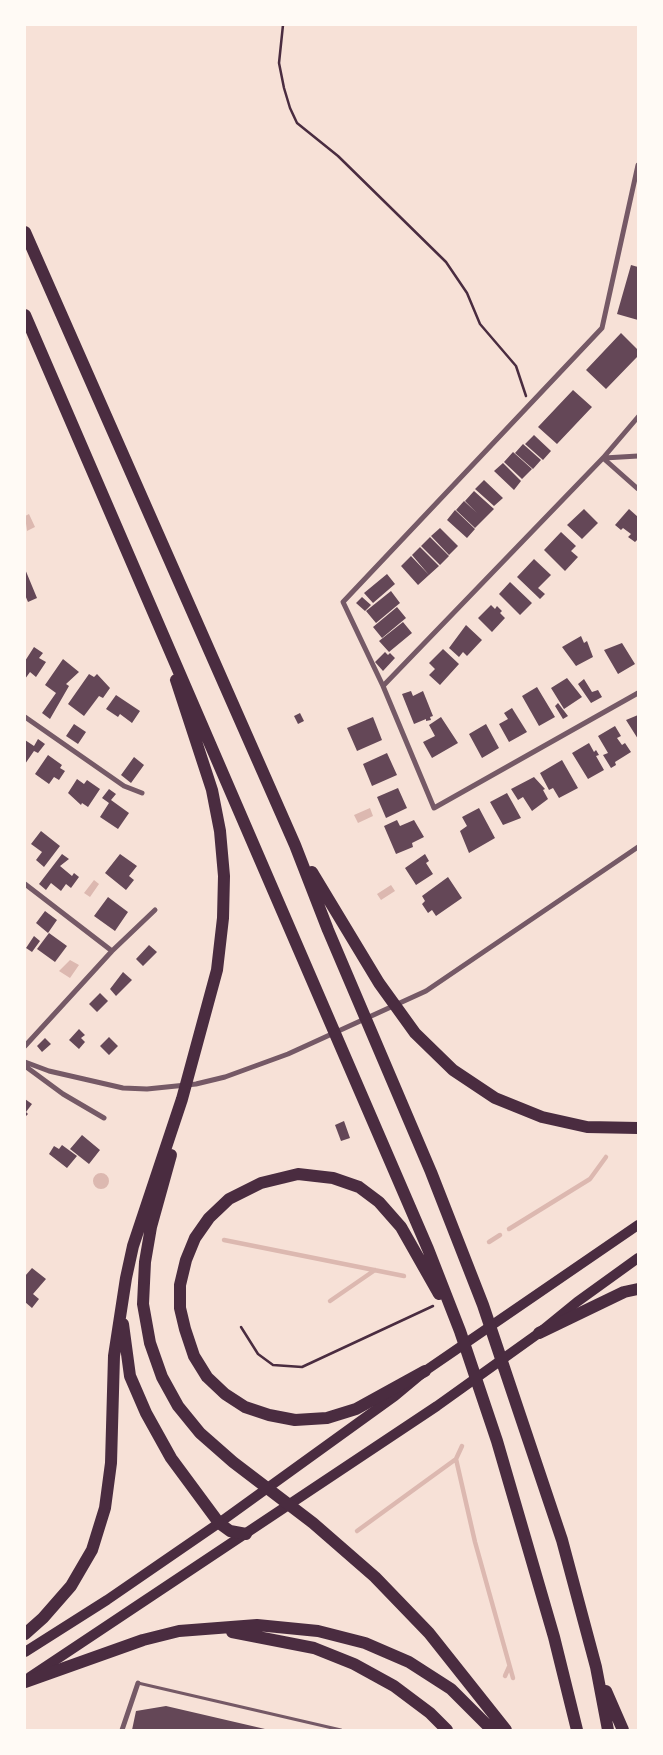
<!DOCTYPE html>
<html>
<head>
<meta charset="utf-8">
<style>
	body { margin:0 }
	#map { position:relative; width:663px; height:1755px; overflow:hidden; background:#f7e1d7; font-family:Montserrat,sans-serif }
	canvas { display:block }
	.frame { position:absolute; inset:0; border:26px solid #fffaf5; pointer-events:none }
</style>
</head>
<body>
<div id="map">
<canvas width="663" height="1755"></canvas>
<div class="frame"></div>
</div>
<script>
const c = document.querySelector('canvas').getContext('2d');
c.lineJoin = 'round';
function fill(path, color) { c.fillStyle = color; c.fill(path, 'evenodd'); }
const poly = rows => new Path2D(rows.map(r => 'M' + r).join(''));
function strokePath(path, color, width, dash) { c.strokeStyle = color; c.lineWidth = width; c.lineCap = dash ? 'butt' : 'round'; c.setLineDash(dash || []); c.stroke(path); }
const water = poly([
	[29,514,35,527,27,531,25,516],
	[370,808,373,816,358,823,354,815],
	[94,880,99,884,90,897,84,893],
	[391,885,395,891,381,900,377,894],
	[70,960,79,965,70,978,59,971],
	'93 1181a8 8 0 1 1 16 0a8 8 0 1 1-16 0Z'
]);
const stream = poly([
	[509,1229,590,1179,606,1157],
	[224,1240,404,1276],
	[489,1242,500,1235],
	[330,1301,375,1270],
	[456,1459,475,1542,513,1678],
	[357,1531,456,1459,462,1446],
	[505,1676,509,1667]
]);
const building = poly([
	[631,265,638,267,638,320,617,314],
	[621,333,638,350,638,356,606,389,586,370],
	[573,390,592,407,557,444,538,427],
	[534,435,551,451,543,460,525,444],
	[523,444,541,460,533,469,515,453],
	[513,452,532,469,522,479,504,462],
	[503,463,521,481,514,490,494,471],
	[484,480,503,498,494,506,475,489],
	[474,491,494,509,475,528,456,510,464,501,477,513,465,501],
	[584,509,598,523,582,539,567,525],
	[629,509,638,517,638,539,635,542,628,537,631,534,623,528,621,530,615,525],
	[455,510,475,529,467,538,447,520],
	[440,528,458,546,449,555,431,536],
	[561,532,576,546,571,551,578,557,565,571,544,550],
	[430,537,449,556,440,565,421,546],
	[420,547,439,566,429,575,412,555],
	[411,556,429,575,418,585,401,566],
	[534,559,551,575,538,588,545,594,540,599,517,577],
	[25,569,37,598,28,602,25,595],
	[387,574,395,584,373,603,364,593],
	[510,582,532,603,520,615,499,594],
	[391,591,400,603,376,623,366,611],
	[362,597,371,605,365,611,356,603],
	[491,605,495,609,497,606,502,611,500,613,505,618,492,632,478,618],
	[397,607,406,618,382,638,373,627],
	[403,622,412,633,389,652,379,641],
	[466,625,482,640,467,656,463,652,459,657,449,648],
	[581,636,584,643,587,641,593,657,576,666,562,647],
	[622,643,635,664,618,674,604,650],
	[34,647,43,653,39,658,46,662,36,677,30,672,25,679,25,661],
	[443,649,459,664,440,685,429,675,435,669,429,663],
	[385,652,388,655,390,653,395,658,383,671,375,662],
	[63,659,79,672,66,684,69,686,50,719,42,713,56,693,45,685],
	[89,674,94,677,97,674,110,688,103,698,99,696,84,716,68,704],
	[567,678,582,697,564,709,551,688],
	[584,679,592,692,598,690,602,697,591,703,578,684],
	[537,687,555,717,539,726,522,696],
	[411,691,413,696,423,691,433,716,430,717,431,720,426,721,426,719,414,724,402,694],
	[116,695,140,711,132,723,120,714,118,717,106,709],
	[558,703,568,716,563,719,555,706],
	[512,708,527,732,509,742,499,724,508,719,504,713],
	[300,713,304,721,298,724,294,716],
	[638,715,638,739,626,720],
	[373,717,382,740,357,751,347,728],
	[441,717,458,743,432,758,423,742,435,736,429,725],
	[74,724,86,732,78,744,66,736],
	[486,724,499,748,482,758,469,734],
	[615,726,621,736,617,738,622,745,625,743,631,752,615,762,616,765,611,768,603,755,608,753,598,736],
	[38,739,45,744,38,753,34,751,25,764,25,740,34,746],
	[589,743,594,752,596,750,599,755,596,756,604,770,588,779,572,753],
	[387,753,397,775,372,786,363,764],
	[48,755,62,765,60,768,65,771,59,780,54,777,49,784,35,774],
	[134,757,144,765,131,783,121,775],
	[562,760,578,788,559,798,553,788,549,790,540,773],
	[534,777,545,789,543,790,548,799,532,811,523,797,518,800,511,789],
	[77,779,84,784,87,780,100,789,88,807,82,803,81,805,68,793],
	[398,788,407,808,386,818,377,797],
	[109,789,116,794,111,800,129,813,118,829,100,817,109,803,102,798],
	[507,793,521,818,503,825,490,802],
	[479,808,495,838,469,853,460,831,467,826,462,817],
	[397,820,400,826,414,820,424,837,412,843,413,847,396,854,384,826],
	[41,831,60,846,44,867,36,860,42,852,31,844],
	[62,854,69,859,60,866,72,876,74,873,79,877,71,888,66,884,61,891,51,883,46,890,39,884],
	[120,854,137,866,129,876,134,880,126,890,105,873],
	[425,854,429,861,426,863,433,874,416,885,405,868],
	[448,877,462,898,436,916,432,910,428,913,422,904,425,901,422,896],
	[108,897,128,912,115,931,94,916],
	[45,911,57,920,48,933,36,923],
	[49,933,67,946,55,962,37,949],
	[34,936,40,941,32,952,26,948],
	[149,945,157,952,143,966,136,959],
	[123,972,132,980,116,996,110,989],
	[100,993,108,1001,97,1012,89,1004],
	[79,1029,85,1035,81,1038,85,1042,79,1049,69,1040],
	[109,1037,118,1046,109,1055,100,1046],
	[45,1038,51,1044,42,1052,37,1046],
	[25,1099,32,1104,26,1112,28,1114,25,1117],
	[344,1121,350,1138,341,1141,335,1125],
	[82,1135,100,1150,89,1164,70,1149],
	[62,1145,77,1156,67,1168,49,1154,54,1146,59,1149],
	[32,1268,46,1279,33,1294,39,1299,32,1308,25,1302,25,1276],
	[166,1706,265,1729,265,1730,132,1730,136,1711]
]);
const path = poly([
	[283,25,279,63,284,88,290,108,297,123,338,156,446,262,467,293,480,324,516,366,526,396],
	[241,1327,258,1354,273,1365,302,1367,433,1306]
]);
const service = poly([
	[138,1683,341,1730]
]);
const minor = poly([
	[638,165,602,328,343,602,383,686,434,808,638,693],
	[603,458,638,489],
	[604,458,638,456],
	[383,686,603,458,638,417],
	[25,717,124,786,142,793],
	[25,884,112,951],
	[25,1046,112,951,155,910],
	[25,1062,49,1071,123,1088,147,1089,196,1084,225,1077,288,1054,426,991,638,847],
	[25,1066,63,1094,104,1118],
	[122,1730,138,1683]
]);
const primary = poly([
	[25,1652,107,1600,219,1523,395,1396,425,1371,638,1225],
	[30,1677,437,1406,539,1333,577,1302,638,1258]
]);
const motorway = poly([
	[25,232,295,845,328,930,431,1172,483,1305,562,1540,596,1667,608,1730],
	[25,315,428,1249,460,1331,497,1441,554,1637,577,1730],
	[312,872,379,983,415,1033,453,1070,495,1098,542,1117,587,1127,638,1128],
	[171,1155,151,1227,145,1262,143,1304,150,1343,162,1377,178,1406,200,1433,233,1462,313,1523,375,1577,429,1633,506,1730],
	[123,1324,130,1376,146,1413,171,1458,219,1523,230,1531,246,1534],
	[539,1333,624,1292,638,1289],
	[425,1371,356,1409,327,1418,295,1420,269,1415,245,1407,225,1394,207,1377,194,1356,185,1329,180,1308,180,1285,186,1260,195,1238,209,1218,229,1199,261,1183,298,1174,333,1178,359,1187,379,1202,401,1227,439,1294],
	[232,1632,314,1648,354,1664,394,1686,430,1713,447,1730],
	[25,1634,43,1618,71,1586,92,1550,105,1508,111,1463,114,1356,126,1278,133,1246,182,1099,217,970,223,918,224,876,220,831,212,790,176,680],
	[25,1682,143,1640,179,1631,257,1625,318,1631,365,1643,409,1662,451,1689,492,1730],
	[606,1691,623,1730]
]);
fill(water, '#dcb8b0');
strokePath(stream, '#dcb8b0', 4.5);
fill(building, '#644757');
strokePath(path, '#4a2c40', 2.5);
strokePath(service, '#755966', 3);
strokePath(minor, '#755966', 5);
strokePath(primary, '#4a2c40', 10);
strokePath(motorway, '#4a2c40', 12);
</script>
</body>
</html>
